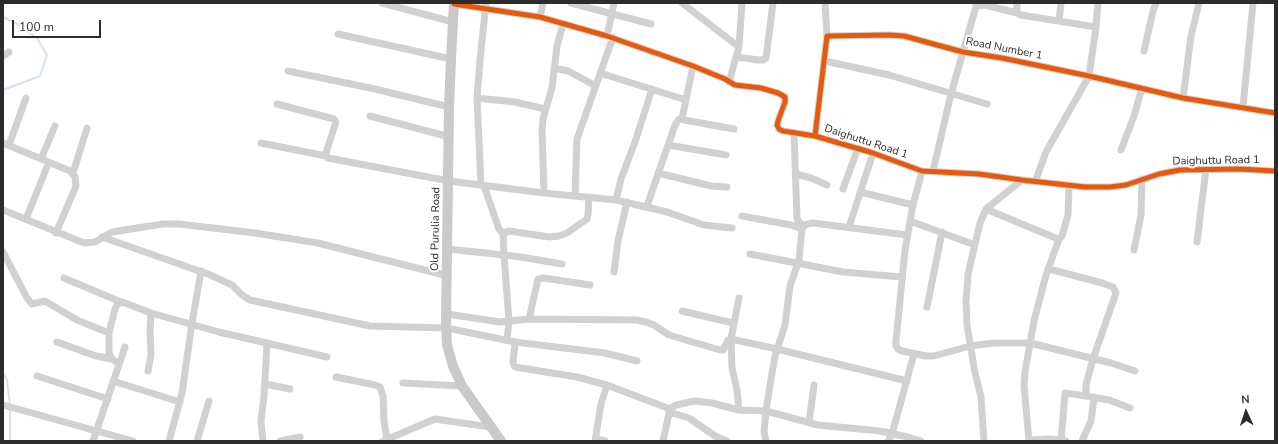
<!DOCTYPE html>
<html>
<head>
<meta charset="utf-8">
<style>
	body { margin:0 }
	#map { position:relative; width:1278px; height:444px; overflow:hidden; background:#fff; font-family:"Nunito Sans",sans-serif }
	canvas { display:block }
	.frame { position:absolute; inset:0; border:4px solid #2c2c2c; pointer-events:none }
	.north { position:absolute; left:1226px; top:392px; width:40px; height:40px; -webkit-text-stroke:3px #fff; paint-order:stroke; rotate:357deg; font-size:11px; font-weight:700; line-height:16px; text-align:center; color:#2c2c2c }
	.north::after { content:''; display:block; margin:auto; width:14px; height:18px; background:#2c2c2c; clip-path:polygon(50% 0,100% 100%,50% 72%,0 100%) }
	.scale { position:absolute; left:12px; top:20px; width:89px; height:18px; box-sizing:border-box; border:2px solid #2c2c2c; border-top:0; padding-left:5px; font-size:12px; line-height:14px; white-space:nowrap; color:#2c2c2c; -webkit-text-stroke:3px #fff; paint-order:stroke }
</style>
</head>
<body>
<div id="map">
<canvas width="1278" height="444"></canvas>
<div class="frame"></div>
<div class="north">N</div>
<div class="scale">100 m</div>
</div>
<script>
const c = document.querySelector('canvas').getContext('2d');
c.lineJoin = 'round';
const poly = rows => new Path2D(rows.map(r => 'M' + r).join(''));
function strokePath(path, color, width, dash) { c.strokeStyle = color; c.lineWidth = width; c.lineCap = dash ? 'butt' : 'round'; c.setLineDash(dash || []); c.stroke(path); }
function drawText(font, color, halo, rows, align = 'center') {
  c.font = font + ' "Nunito Sans",sans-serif'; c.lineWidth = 4; c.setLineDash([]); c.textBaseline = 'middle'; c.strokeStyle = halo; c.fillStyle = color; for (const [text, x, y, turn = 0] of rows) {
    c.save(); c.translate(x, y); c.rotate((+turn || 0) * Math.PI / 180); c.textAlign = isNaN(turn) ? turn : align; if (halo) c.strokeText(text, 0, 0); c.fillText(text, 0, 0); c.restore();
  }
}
const stream = poly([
	[3,17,17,24,37,38,47,55,40,76,3,90],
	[3,373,7,380,10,405],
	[10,409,10,441]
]);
const minor = poly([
	[382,3,453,22],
	[486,3,480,60,477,98,481,185,484,186,499,229,503,234],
	[571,3,651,24],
	[682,3,739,47,729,82],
	[825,3,827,36],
	[1017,3,1017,13,1021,15,1096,27,1089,76,1046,152,1035,182],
	[454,4,540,17,607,36,693,66,725,79,735,85,761,88,778,93,785,97,785,102,778,121,777,125,779,129,783,131,815,136,873,153,922,171,979,174,1022,180,1085,187,1110,187,1126,185,1159,174,1180,170,1239,169,1275,171],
	[976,6,985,5,1017,13],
	[540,17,543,3],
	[1059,21,1061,3],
	[1096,27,1098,3],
	[338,34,451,59],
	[607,36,614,3],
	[739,47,742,3],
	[1144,51,1153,11,1156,3],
	[3,56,9,52],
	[737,57,758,60,763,60,766,58,773,3],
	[825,61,889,75,987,104],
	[554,68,568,71,596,86],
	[288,71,375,89,449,107],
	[600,73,686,100,693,66],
	[477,98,515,102,545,109],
	[1183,98,1191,36,1199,3],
	[277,104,334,119,336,122,335,125,326,153,326,156,328,158,449,181,544,193,616,200,667,212,704,225,732,228],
	[1243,107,1253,3],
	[370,116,450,137],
	[682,118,686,100],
	[794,133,797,219,799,222,804,226],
	[815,136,827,36,889,35,904,36,963,52,1002,58,1089,76,1183,98,1275,113],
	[3,143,70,171,75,177,76,186,56,233],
	[261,143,326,156],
	[9,145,26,98],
	[668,145,726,155],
	[1121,150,1134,116,1142,88],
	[41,159,55,126],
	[922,171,913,205,905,250,896,341,896,346,898,349,902,351,926,356,934,356,970,346,994,343,1030,343,1111,363,1135,371],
	[933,171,951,94,977,3],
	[73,173,87,128],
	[658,173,711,186,727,187],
	[796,174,811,178,827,185],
	[843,189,858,148],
	[860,192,913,205],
	[544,193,542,131,543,119,552,88,557,46,563,24],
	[575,196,577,139,613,37],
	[616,200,621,179,635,142,652,89],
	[647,206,675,125,679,119,734,129],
	[986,209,1053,237,1059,239,1062,236,1068,215,1069,186],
	[3,210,84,243,95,242,112,232,163,224,179,224,255,233,318,243,448,276],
	[742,216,791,225,802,229],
	[26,219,49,162],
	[910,221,975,245],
	[849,227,873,153],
	[102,237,208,274,232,285,242,295,250,300,370,326,447,328,515,342,605,353,637,361],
	[1197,242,1206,169],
	[448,249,504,255,509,321,507,340],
	[1134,250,1141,215,1142,179],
	[3,252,27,298,32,304,45,301,77,320,109,333],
	[750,254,843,272,902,277],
	[562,264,521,257,504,255,503,234,509,231,549,237,559,236,567,233,587,219,588,215,589,197],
	[1049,269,1102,283,1113,287,1116,293,1093,359,1086,385,1086,396,1109,400,1130,408],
	[614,272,618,241,627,202],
	[64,278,121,302],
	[927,307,942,232],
	[682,311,733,323],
	[447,314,500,322,529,319,637,320,646,322,654,325,669,335,720,350,723,350,728,340,731,339,777,349,907,381],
	[529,319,538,279,544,278,590,285],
	[57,342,96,356,112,359],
	[515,342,513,363,515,367,577,377,607,385,670,409],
	[119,364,112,359,109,353,109,333,115,309,117,305,121,302,125,303,151,313,219,332,327,357],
	[148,371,151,355,150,331,151,313],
	[37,376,108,399],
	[336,377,375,385,380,387,383,396,384,421,387,439],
	[113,381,180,402],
	[403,383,462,386],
	[265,384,290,389],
	[3,405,133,441],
	[739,410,737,390,732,368,731,339,739,298],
	[669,412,689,418,715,436,727,441],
	[809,423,814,385],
	[596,439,605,441],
	[1029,440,1051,439,1066,441],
	[93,441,125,347],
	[169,441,182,393,192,323,201,271],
	[197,441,209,401],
	[263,441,261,421,264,396,267,343],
	[280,441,300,437],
	[383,441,435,419,490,427],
	[595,441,601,404,607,385],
	[663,441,670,409,676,405,694,401,712,403,739,410,766,411,818,425,880,431,908,437,921,441],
	[766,441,764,432,766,411,771,379,775,356,785,325,790,286,799,260,802,229,804,226,807,224,813,223,907,235],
	[888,441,892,434,914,354],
	[984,441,981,397,975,373,967,325,966,302,968,274,980,223,986,209,1022,180],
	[1029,441,1024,385,1025,372,1034,321,1046,275,1059,239],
	[1061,441,1065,393,1086,396],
	[1082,441,1091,421,1094,398]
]);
const secondary = poly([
	[454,3,451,59,449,107,446,322,447,345,453,366,462,386,501,441]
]);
const cycleway = poly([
	[454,4,540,17,607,36,693,66,725,79,735,85,761,88,778,93,785,97,785,102,778,121,777,125,779,129,783,131,815,136,873,153,922,171,979,174,1022,180,1085,187,1110,187,1126,185,1159,174,1180,170,1239,169,1275,171],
	[815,136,827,36,889,35,904,36,963,52,1002,58,1089,76,1183,98,1275,113]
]);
const streetNames = [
	["Road Number 1",1004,49,11],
	["Daighuttu Road 1",866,142,18],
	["Daighuttu Road 1",1216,161,-1],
	["Old Purulia Road",436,229,-89]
];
strokePath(stream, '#d5e1f2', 2);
strokePath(minor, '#d1d1d1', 7);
strokePath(secondary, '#cacaca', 10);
strokePath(cycleway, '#e8590c', 5);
drawText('11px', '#2c2c2c', '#fff', streetNames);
</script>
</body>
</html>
